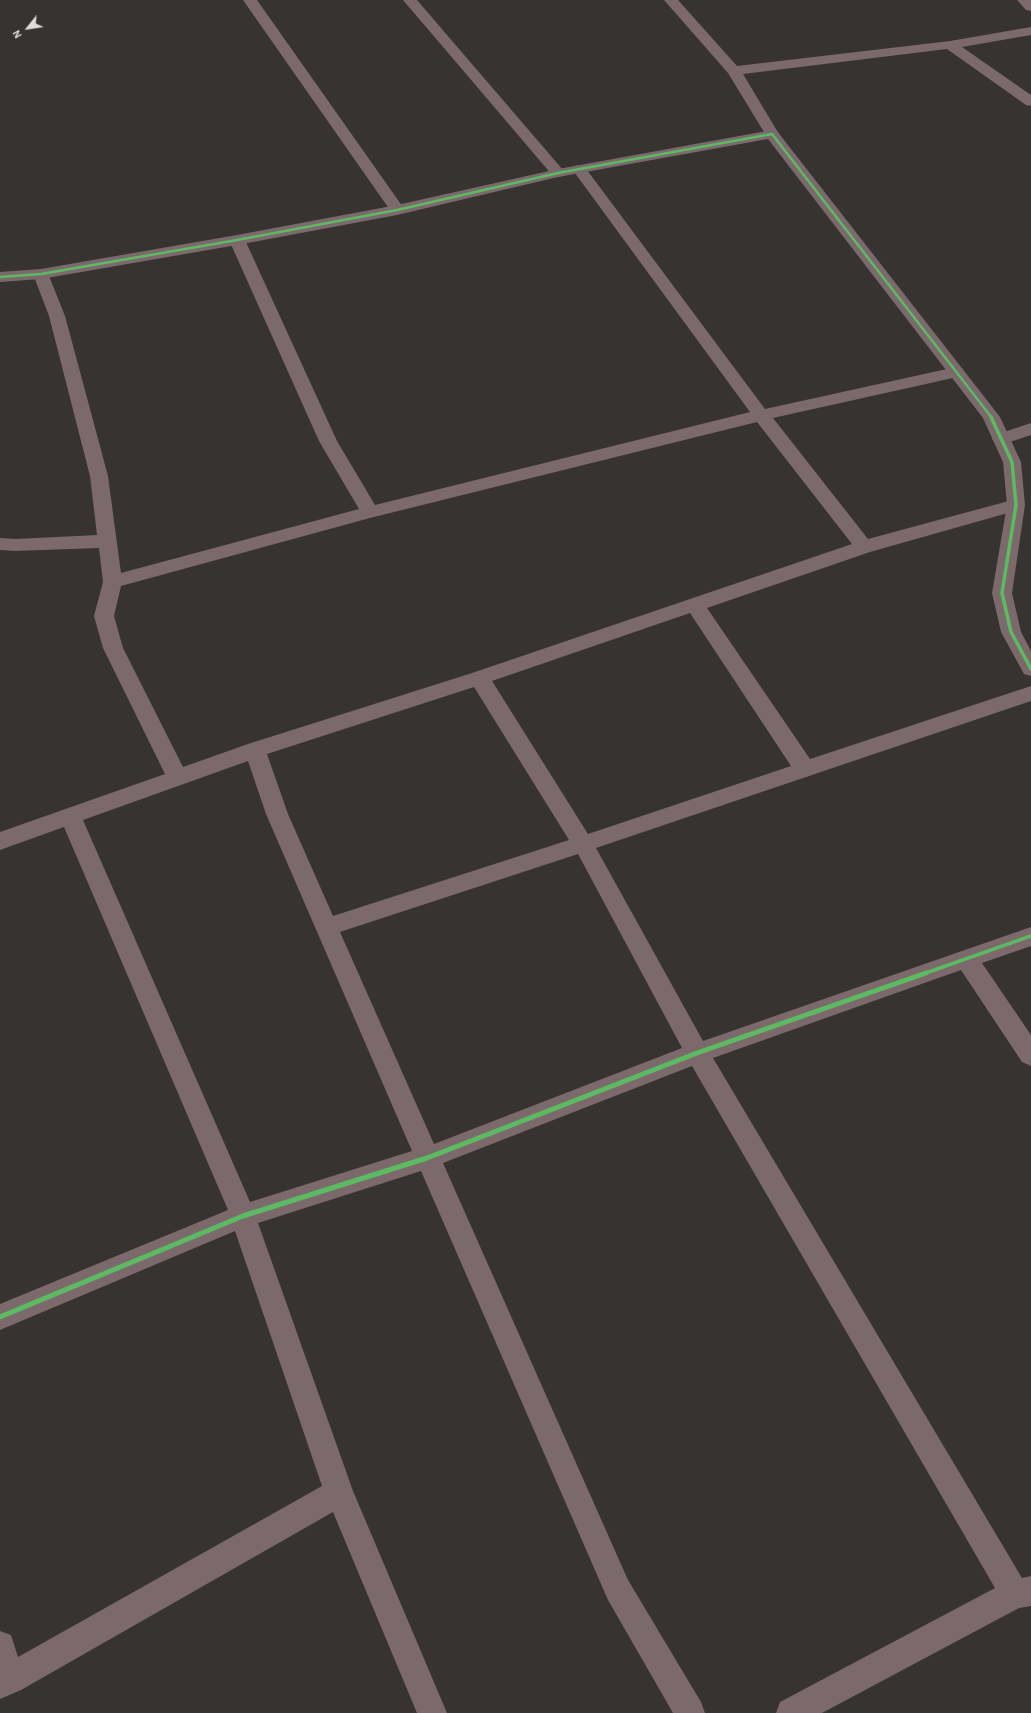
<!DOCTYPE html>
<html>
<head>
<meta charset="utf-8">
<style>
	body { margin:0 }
	#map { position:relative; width:1031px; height:1713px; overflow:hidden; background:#363331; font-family:"Alegreya Sans",sans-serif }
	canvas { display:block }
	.north { position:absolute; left:8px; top:8px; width:40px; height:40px; -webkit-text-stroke:3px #373330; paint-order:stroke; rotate:240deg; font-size:11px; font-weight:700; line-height:16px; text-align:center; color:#e0dddc }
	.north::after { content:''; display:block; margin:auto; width:14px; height:18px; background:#e0dddc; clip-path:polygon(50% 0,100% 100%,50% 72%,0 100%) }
</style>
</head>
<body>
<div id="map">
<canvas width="1031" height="1713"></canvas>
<div class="north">N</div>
</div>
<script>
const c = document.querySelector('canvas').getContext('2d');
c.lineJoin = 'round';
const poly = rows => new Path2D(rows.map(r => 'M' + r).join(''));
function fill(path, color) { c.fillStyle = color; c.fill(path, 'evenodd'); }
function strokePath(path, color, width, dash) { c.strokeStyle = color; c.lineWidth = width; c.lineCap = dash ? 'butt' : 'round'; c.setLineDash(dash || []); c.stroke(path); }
const minor = poly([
	[243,0,257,0,405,210,402,213,397,215,392,213,243,0],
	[403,0,417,0,563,170,565,173,563,176,558,177,553,176,403,0],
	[664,0,678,0,737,66,950,41,1031,27,1031,35,962,47,1031,95,1031,106,1026,105,947,49,743,74,779,134,777,137,772,138,767,137,728,73,664,0],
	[1017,0,1031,0,1031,11,1026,10,1017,0],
	[579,165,584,166,765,409,956,367,962,368,964,372,962,376,773,418,868,539,1016,499,1022,501,1025,505,1022,509,870,552,707,608,810,759,1031,686,1031,701,596,848,703,1041,1031,927,1031,946,982,963,1031,1035,1031,1066,1022,1062,961,970,713,1058,1022,1578,1031,1576,1031,1606,1019,1608,822,1713,776,1713,780,1702,995,1588,692,1066,443,1163,628,1580,701,1702,705,1713,673,1713,608,1600,421,1171,258,1223,353,1491,447,1713,417,1713,333,1512,21,1690,0,1699,0,1631,11,1635,18,1657,322,1486,235,1231,0,1330,0,1304,228,1210,64,827,0,850,0,832,165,774,103,648,94,616,103,582,99,548,15,551,0,550,0,538,15,539,97,535,90,476,49,316,33,274,35,271,41,269,47,271,65,316,108,476,121,573,359,509,319,441,229,240,231,237,237,235,243,237,245,240,337,441,375,505,750,412,572,169,574,166,579,165],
	[757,422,852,544,472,673,248,744,183,767,123,648,114,616,121,586,370,518,757,422],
	[690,613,791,766,588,834,492,681,690,613],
	[474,687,569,840,333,916,288,814,267,754,474,687],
	[248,761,266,814,412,1151,250,1202,83,820,248,761],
	[578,854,682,1048,434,1144,340,932,578,854],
	[1031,423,1031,435,1001,445,995,443,992,439,995,435,1031,423]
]);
const tertiary = poly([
	[772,130,777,131,1000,417,1021,462,1025,505,1012,593,1021,632,1031,651,1031,676,1024,674,1001,632,992,593,1007,505,1003,462,983,418,768,139,558,177,397,215,237,245,41,279,0,282,0,272,41,269,237,235,397,205,558,169,772,130]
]);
const cyclewayFar2 = poly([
	[0,277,41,274,237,240,397,210,558,173,772,134,992,418]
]);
const cyclewayFar1 = poly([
	[991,417,1012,462,1016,505,1002,593,1011,632,1031,669],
	[923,974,1031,936]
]);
const cycleway = poly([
	[0,1317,243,1216,427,1158,697,1053,926,973]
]);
fill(minor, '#7c696c');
fill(tertiary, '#7c696c');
strokePath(cyclewayFar2, '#5cba63', 2.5);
strokePath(cyclewayFar1, '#5cba63', 3.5);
strokePath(cycleway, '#5cba63', 5);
</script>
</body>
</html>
